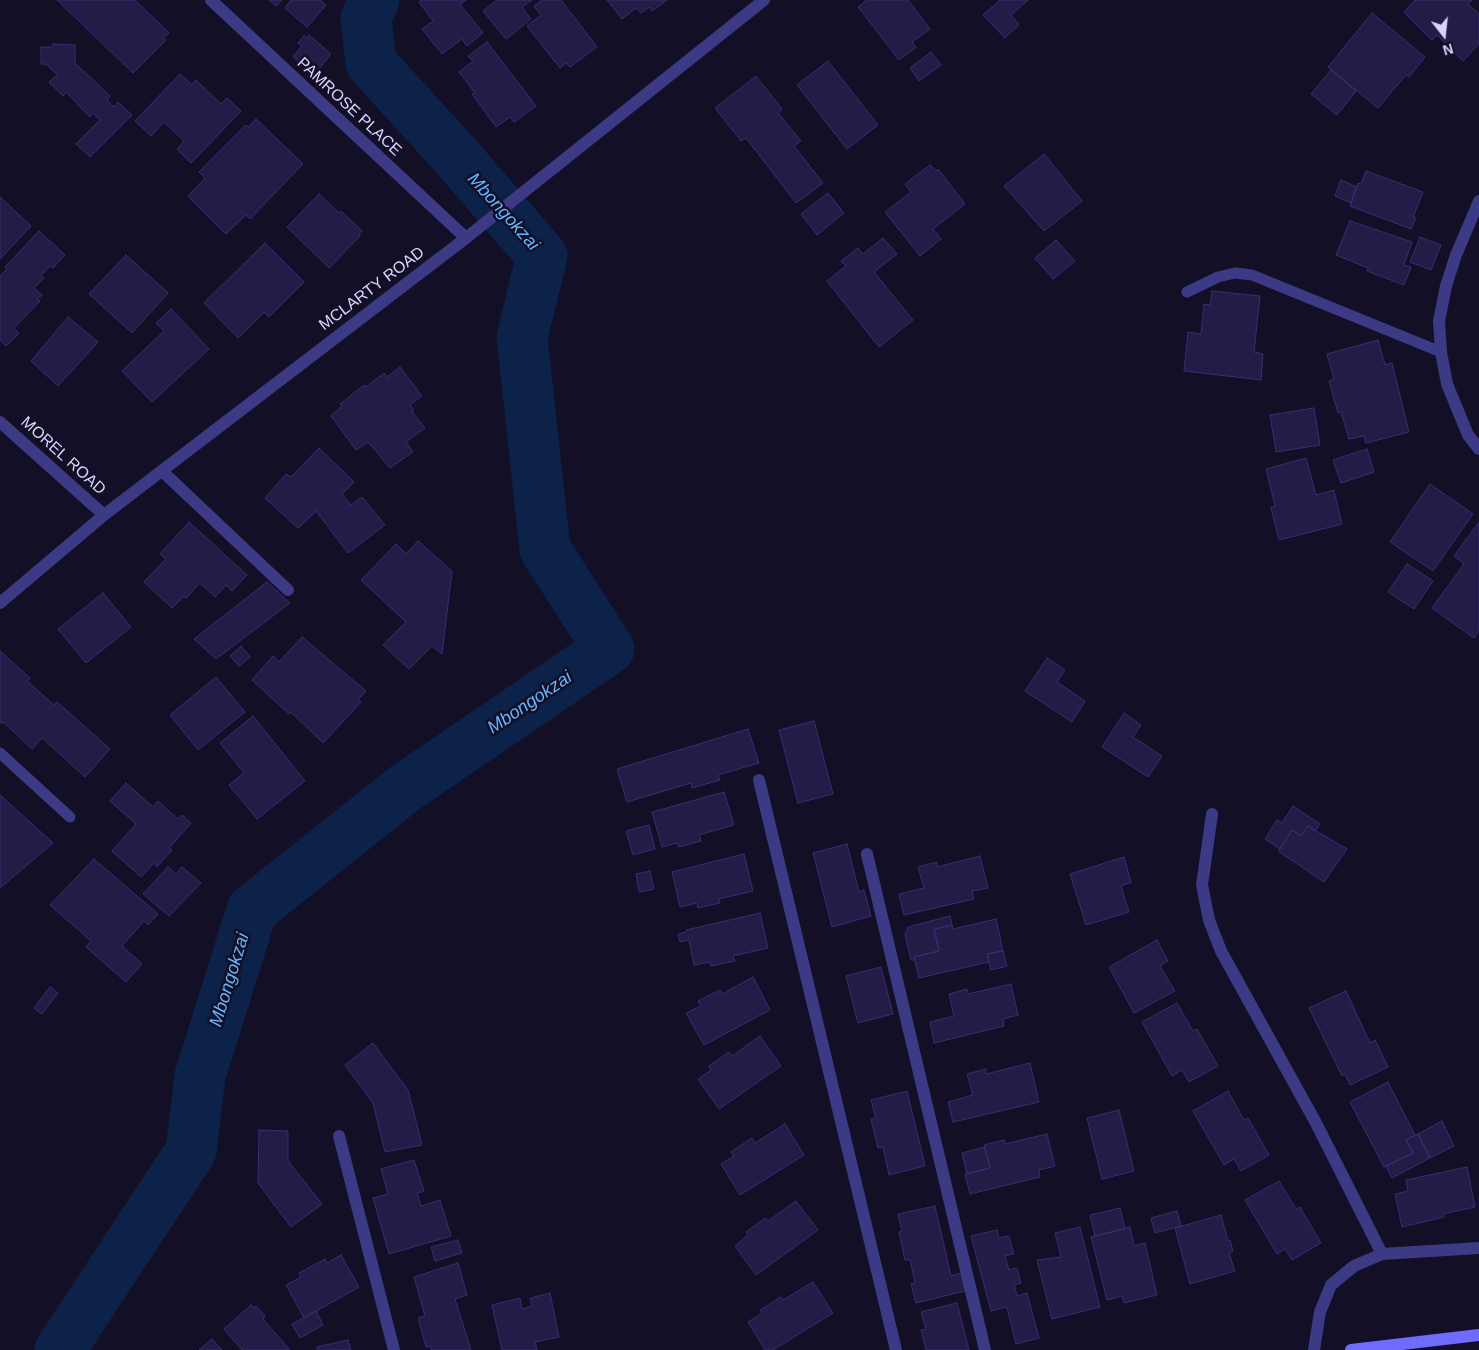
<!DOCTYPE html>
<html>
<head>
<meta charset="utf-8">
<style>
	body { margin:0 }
	#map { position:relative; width:1479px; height:1350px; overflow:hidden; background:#130f26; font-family:Helvetica,sans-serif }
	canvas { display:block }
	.north { position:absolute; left:1419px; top:10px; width:50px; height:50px; -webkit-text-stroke:4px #130f26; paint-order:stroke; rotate:164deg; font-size:14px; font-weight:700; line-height:20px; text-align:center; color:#d9d4ff }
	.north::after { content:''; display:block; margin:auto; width:18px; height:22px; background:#d9d4ff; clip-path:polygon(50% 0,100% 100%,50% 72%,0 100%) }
</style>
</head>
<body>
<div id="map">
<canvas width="1479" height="1350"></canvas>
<div class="north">N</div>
</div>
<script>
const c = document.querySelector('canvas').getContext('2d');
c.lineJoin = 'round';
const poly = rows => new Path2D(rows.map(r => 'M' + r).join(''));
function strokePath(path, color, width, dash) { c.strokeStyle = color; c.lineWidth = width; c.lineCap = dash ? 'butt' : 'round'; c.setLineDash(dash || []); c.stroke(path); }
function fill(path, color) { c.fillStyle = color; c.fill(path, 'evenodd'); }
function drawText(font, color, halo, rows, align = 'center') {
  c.font = font + ' Helvetica,sans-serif'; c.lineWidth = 5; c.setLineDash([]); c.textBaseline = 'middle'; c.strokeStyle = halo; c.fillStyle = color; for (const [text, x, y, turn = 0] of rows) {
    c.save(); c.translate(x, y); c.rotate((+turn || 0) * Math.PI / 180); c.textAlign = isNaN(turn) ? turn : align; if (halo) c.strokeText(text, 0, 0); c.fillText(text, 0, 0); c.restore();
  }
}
const river = poly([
	[60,1350,191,1151,200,1076,252,910,405,788,609,649,545,549,522,337,542,256,455,155,371,63,366,18,374,0]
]);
const building = poly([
	[57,0,135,0,169,33,163,38,166,40,133,73,57,0],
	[269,0,282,0,276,6,269,0],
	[291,0,320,0,326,5,307,27,285,8,291,0],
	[422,0,466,0,460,4,483,33,467,46,462,39,442,54,422,29,433,21,419,2,422,0],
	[497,0,532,0,522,7,531,19,506,39,483,11,497,0],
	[542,0,561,0,597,47,570,67,566,63,560,68,527,26,541,15,534,6,542,0],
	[607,0,667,0,652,11,649,7,641,13,636,8,622,19,607,0],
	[867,0,908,0,930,29,912,42,916,47,899,60,858,7,867,0],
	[1000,0,1028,0,1011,15,1019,25,1005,38,983,15,1000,0],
	[1415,0,1472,0,1468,4,1479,14,1479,44,1463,61,1437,35,1432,40,1404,12,1415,0],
	[1372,13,1425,57,1409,77,1406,75,1378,108,1328,67,1372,13],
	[309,35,331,54,314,75,293,57,302,46,298,43,304,36,307,38,309,35],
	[487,42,536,106,514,122,510,117,496,127,472,94,475,93,459,72,473,61,468,56,487,42],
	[53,44,75,45,75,63,110,96,107,100,114,107,118,102,132,115,90,157,76,144,100,120,93,113,90,117,66,92,63,96,49,82,57,75,46,64,41,64,41,47,53,47,53,44],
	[931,52,941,65,919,81,910,68,931,52],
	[828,61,878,125,847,149,797,85,828,61],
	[1331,70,1356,91,1337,115,1311,94,1331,70],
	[180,74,192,85,196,80,221,104,227,98,241,111,191,163,177,149,184,141,164,122,151,136,135,121,180,74],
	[756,76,782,109,778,113,801,141,794,146,823,183,796,203,746,138,741,141,715,108,756,76],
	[256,119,303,164,250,219,246,215,226,234,188,196,205,178,199,172,246,125,248,127,256,119],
	[1044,154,1082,201,1044,231,1004,186,1044,154],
	[930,165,936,171,938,169,965,204,933,229,941,239,920,256,885,212,911,192,905,184,930,165],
	[1366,171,1423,192,1413,217,1416,218,1411,229,1350,206,1358,183,1361,184,1366,171],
	[1341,180,1357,187,1351,203,1335,196,1341,180],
	[828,193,844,213,817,235,801,214,828,193],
	[319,194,339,213,341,211,362,231,359,234,360,236,329,268,287,227,319,194],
	[0,197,31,226,0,259,0,197],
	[1350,221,1412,242,1404,265,1411,267,1404,285,1367,271,1368,268,1336,255,1350,221],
	[39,231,65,255,53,268,50,266,41,276,44,278,34,288,42,295,37,300,40,301,14,328,19,333,6,346,0,340,0,276,7,269,5,267,39,231],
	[1420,237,1441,245,1431,270,1410,262,1420,237],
	[883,238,897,254,874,272,913,320,879,347,827,281,846,266,841,261,858,248,863,254,883,238],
	[1056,240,1075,261,1053,279,1035,258,1056,240],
	[265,243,304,282,269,317,264,312,238,338,204,303,265,243],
	[126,255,168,293,132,333,89,294,126,255],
	[1212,291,1260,296,1254,352,1263,354,1261,380,1184,371,1188,332,1201,334,1204,304,1210,305,1212,291],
	[171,309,209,349,152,402,122,371,164,331,156,323,171,309],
	[68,317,98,342,58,386,31,361,68,317],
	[1378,340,1385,365,1392,363,1409,432,1366,443,1364,436,1349,439,1341,412,1338,413,1329,381,1334,379,1327,354,1378,340],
	[400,367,422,396,410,405,414,410,412,412,425,428,406,442,413,452,390,468,368,442,356,450,331,416,342,406,340,404,364,385,366,387,384,373,387,377,400,367],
	[1314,408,1320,445,1276,452,1270,415,1314,408],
	[319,448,354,482,342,494,351,505,362,497,385,525,348,553,316,511,298,528,265,498,286,474,291,477,319,448],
	[1367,449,1374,472,1341,483,1333,460,1367,449],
	[1306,458,1316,495,1334,490,1342,524,1279,540,1271,508,1275,506,1266,469,1306,458],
	[1430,484,1473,514,1433,571,1390,542,1430,484],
	[189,522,247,575,232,591,226,585,215,597,200,583,186,598,184,596,172,608,144,582,166,559,160,554,189,522],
	[1479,522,1479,630,1474,638,1432,608,1464,564,1454,556,1479,522],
	[418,541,452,571,442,654,432,646,409,669,383,645,406,622,361,580,396,544,406,554,418,541],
	[1407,564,1433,581,1414,609,1388,592,1407,564],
	[267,582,290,603,216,659,194,639,267,582],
	[103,593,131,627,86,663,58,629,103,593],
	[302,637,366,691,358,700,361,702,323,743,291,712,289,714,252,680,273,656,279,662,302,637],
	[241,646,250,657,239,666,230,656,241,646],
	[0,651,30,678,27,681,54,705,57,702,110,749,85,777,42,738,32,749,3,722,0,723,0,651],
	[1047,658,1065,670,1057,682,1085,701,1072,722,1025,691,1047,658],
	[216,677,245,712,198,750,170,715,216,677],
	[1124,713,1141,725,1133,737,1162,756,1148,777,1102,747,1124,713],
	[253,716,305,781,257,819,229,785,244,773,220,743,253,716],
	[814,721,833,794,798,803,779,730,814,721],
	[748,729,759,763,718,775,720,780,692,788,691,783,627,802,617,769,748,729],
	[126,783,153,807,158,801,178,819,182,815,191,823,169,848,172,850,157,867,154,863,141,877,112,851,136,824,110,801,126,783],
	[724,792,734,825,699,835,701,841,679,847,677,843,662,847,652,812,724,792],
	[0,795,53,843,0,888,0,795],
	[1293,806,1320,824,1315,831,1308,826,1301,836,1292,830,1280,849,1265,839,1277,820,1282,823,1293,806],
	[649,825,655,849,633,855,626,831,649,825],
	[1308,826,1347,849,1324,882,1278,851,1292,830,1301,836,1308,826],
	[847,844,859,892,864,890,871,916,832,927,813,853,847,844],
	[744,854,753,891,719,899,720,903,698,908,697,903,680,907,672,872,744,854],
	[980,856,988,888,972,891,974,899,904,915,899,894,924,888,918,867,937,862,937,867,980,856],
	[1124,857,1131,882,1121,886,1129,912,1086,925,1070,874,1124,857],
	[94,859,158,914,148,925,144,921,122,946,142,964,126,982,86,947,91,941,50,905,94,859],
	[168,867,176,874,182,867,201,883,169,916,143,894,168,867],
	[650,871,654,889,639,892,636,874,650,871],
	[760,913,768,948,733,956,735,961,711,966,710,962,694,965,689,940,680,942,678,934,686,932,686,930,760,913],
	[950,916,952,925,934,929,939,951,914,957,915,960,911,960,905,935,908,927,950,916],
	[996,919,1003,951,987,954,989,962,919,978,914,957,939,951,934,929,952,925,953,929,996,919],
	[1157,940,1168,961,1160,966,1175,991,1134,1013,1109,967,1157,940],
	[1003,951,1007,966,991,970,987,954,1003,951],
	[881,967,893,1014,858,1023,846,976,881,967],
	[753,977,770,1010,704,1045,686,1013,701,1006,698,1001,720,990,722,994,753,977],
	[1011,984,1018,1015,1003,1019,1004,1026,934,1043,930,1022,954,1016,949,994,967,989,968,994,1011,984],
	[50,987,58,993,42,1014,34,1008,50,987],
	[1346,991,1370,1043,1375,1040,1388,1067,1350,1085,1345,1074,1342,1076,1309,1008,1346,991],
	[1177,1003,1193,1031,1197,1029,1218,1066,1189,1082,1182,1070,1172,1076,1142,1022,1177,1003],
	[760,1036,781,1066,719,1109,698,1079,711,1070,709,1066,729,1052,732,1056,760,1036],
	[373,1043,408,1090,422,1145,385,1152,373,1103,345,1065,373,1043],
	[1030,1063,1039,1102,953,1122,948,1102,973,1095,967,1074,986,1069,986,1074,1030,1063],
	[1388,1082,1415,1135,1406,1140,1413,1153,1384,1167,1350,1102,1388,1082],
	[907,1091,925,1166,889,1175,883,1147,878,1148,871,1119,876,1118,871,1100,907,1091],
	[1228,1091,1244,1120,1248,1118,1269,1155,1241,1171,1234,1159,1224,1165,1193,1111,1228,1091],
	[1119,1110,1134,1171,1102,1179,1087,1118,1119,1110],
	[1442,1121,1454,1146,1430,1158,1418,1134,1442,1121],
	[785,1124,804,1155,740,1195,721,1164,734,1156,731,1152,752,1138,755,1143,785,1124],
	[259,1130,288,1131,288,1161,322,1204,291,1227,258,1183,259,1130],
	[1047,1134,1055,1166,1039,1170,1040,1177,970,1194,965,1174,990,1168,984,1145,1004,1140,1005,1144,1047,1134],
	[1418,1134,1430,1158,1392,1178,1386,1166,1413,1153,1406,1140,1418,1134],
	[985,1147,990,1168,967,1174,962,1153,985,1147],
	[414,1160,424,1191,417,1193,421,1206,440,1200,451,1236,389,1254,373,1198,388,1194,381,1169,414,1160],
	[1467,1167,1475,1207,1443,1214,1444,1217,1402,1227,1395,1194,1408,1191,1406,1180,1467,1167],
	[1279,1181,1296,1209,1300,1207,1321,1243,1292,1260,1285,1249,1277,1254,1245,1200,1279,1181],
	[796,1201,818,1230,756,1275,735,1246,748,1235,746,1232,765,1218,768,1221,796,1201],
	[935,1206,951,1276,961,1273,965,1291,916,1303,911,1284,915,1283,910,1260,905,1260,899,1232,902,1231,898,1214,935,1206],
	[1120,1208,1125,1229,1095,1236,1090,1215,1120,1208],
	[1177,1211,1181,1226,1155,1233,1151,1218,1177,1211],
	[1221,1215,1228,1241,1230,1240,1233,1251,1229,1253,1235,1271,1190,1284,1175,1228,1221,1215],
	[1080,1227,1100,1307,1052,1319,1037,1260,1061,1257,1055,1233,1080,1227],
	[1130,1227,1134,1246,1145,1243,1157,1295,1124,1303,1122,1296,1107,1300,1091,1237,1130,1227],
	[997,1230,999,1238,1009,1236,1014,1254,1005,1256,1009,1270,1017,1268,1021,1283,1014,1285,1017,1296,1027,1293,1039,1338,1016,1344,1007,1307,991,1311,971,1236,997,1230],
	[458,1240,462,1253,435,1261,431,1247,458,1240],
	[341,1255,359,1287,304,1318,286,1285,301,1277,299,1273,325,1259,327,1263,341,1255],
	[458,1263,467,1295,455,1299,471,1350,432,1350,430,1346,426,1347,418,1318,425,1316,414,1277,458,1263],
	[813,1282,833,1313,773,1350,765,1350,748,1322,762,1313,760,1310,781,1297,783,1300,813,1282],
	[550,1293,559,1337,535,1342,537,1350,502,1350,492,1305,520,1298,522,1309,532,1306,530,1298,550,1293],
	[957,1303,969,1350,926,1350,921,1330,926,1329,921,1312,957,1303],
	[251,1305,254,1308,256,1306,265,1316,263,1319,290,1350,242,1350,224,1329,251,1305],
	[316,1311,323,1325,300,1338,292,1324,316,1311],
	[212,1339,222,1350,199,1350,212,1339],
	[348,1340,351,1350,317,1350,317,1347,348,1340]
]);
const lane = poly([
	[1187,292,1218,277,1235,273,1252,275,1441,352],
	[0,753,70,817]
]);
const street = poly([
	[211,0,466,238],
	[1479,201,1456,255,1446,286,1439,321,1441,352,1447,384,1468,435,1479,449],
	[0,422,104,515],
	[162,471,288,590],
	[0,603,104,515,466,238,764,0],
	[759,780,896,1350],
	[1212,814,1202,885,1209,920,1221,951,1316,1123,1382,1254],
	[867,854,985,1350],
	[339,1136,394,1350],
	[1314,1350,1320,1312,1331,1285,1354,1266,1382,1254,1479,1248]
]);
const secondary = poly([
	[1351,1350,1479,1335]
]);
const streetNames = [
	["PAMROSE PLACE",349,107,43],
	["MCLARTY ROAD",372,289,-37],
	["MOREL ROAD",63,456,42]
];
const waterNames = [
	["Mbongokzai",503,212,48],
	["Mbongokzai",530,703,-34],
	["Mbongokzai",230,980,-73]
];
strokePath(river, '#0c2248', 51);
fill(building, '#241b47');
strokePath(building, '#3b2d73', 1);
strokePath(lane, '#3d3a85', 11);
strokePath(street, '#3d3a85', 12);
strokePath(secondary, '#6f6bff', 12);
drawText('16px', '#d9d4ff', '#130f26', streetNames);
drawText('italic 18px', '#62b6ff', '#130f26', waterNames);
</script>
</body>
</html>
